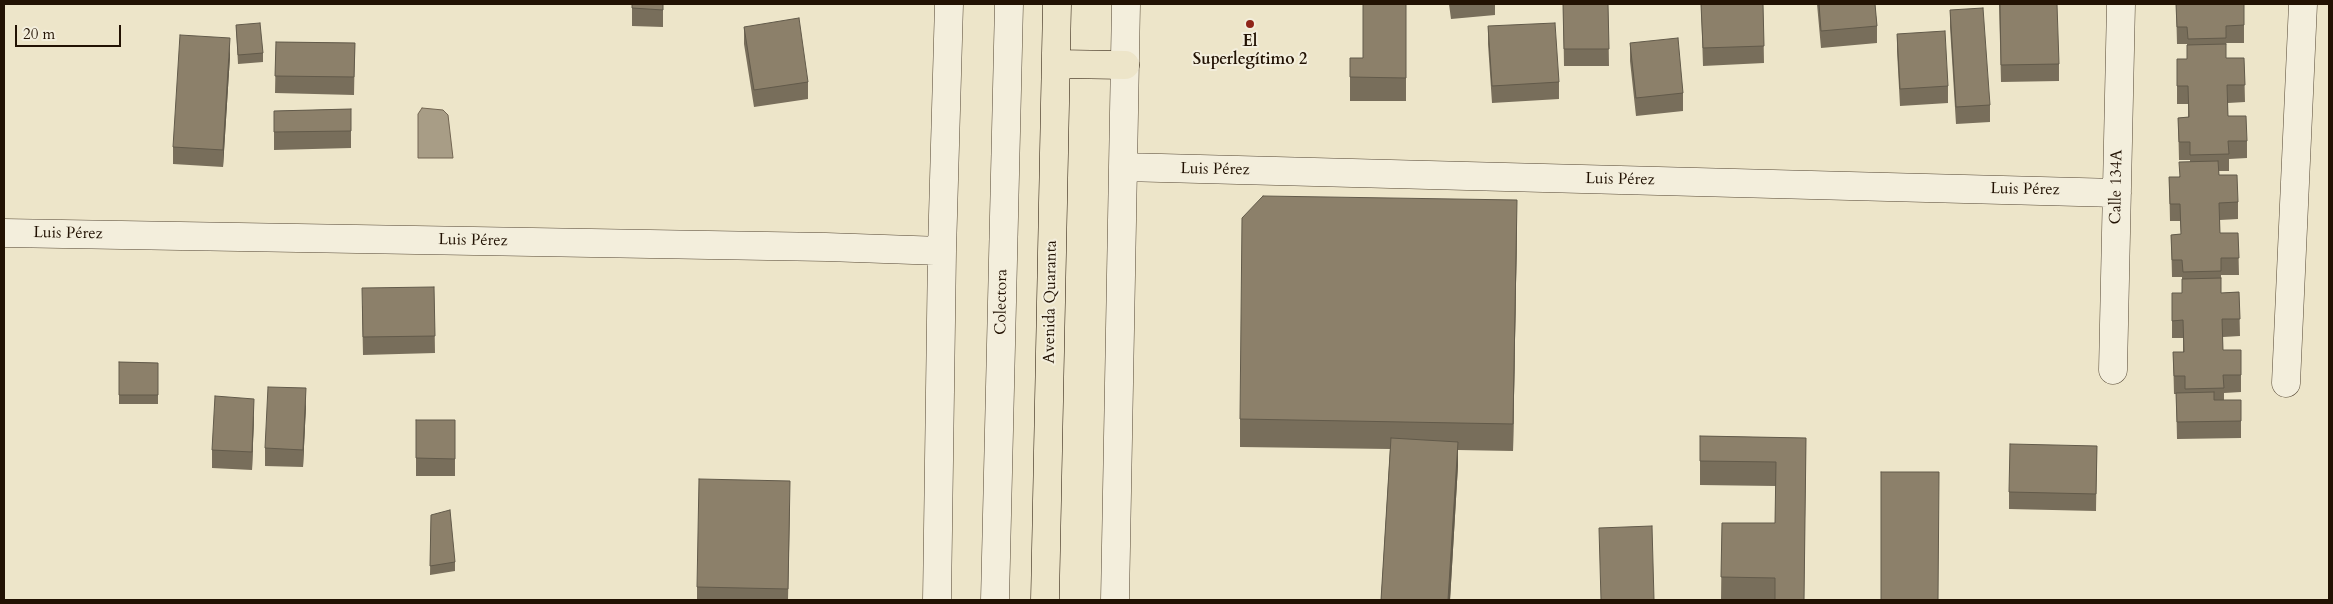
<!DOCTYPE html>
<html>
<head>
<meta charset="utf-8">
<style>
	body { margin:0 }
	#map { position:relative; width:2333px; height:604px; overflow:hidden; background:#ede5c9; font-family:Cardo,serif }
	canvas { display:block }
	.frame { position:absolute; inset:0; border:5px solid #221203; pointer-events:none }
	.scale { position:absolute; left:15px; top:25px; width:106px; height:22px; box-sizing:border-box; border:2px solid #221203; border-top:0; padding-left:6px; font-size:15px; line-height:18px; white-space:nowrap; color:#221203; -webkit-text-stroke:4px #f3eedc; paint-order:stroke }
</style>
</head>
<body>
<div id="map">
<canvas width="2333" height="604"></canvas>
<div class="frame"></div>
<div class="scale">20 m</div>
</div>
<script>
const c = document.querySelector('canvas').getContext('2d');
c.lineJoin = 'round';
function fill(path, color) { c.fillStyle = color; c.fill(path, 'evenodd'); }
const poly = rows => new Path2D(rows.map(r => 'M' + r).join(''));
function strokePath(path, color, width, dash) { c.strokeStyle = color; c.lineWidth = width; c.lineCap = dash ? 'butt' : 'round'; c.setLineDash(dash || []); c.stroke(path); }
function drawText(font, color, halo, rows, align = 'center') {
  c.font = font + ' Cardo,serif'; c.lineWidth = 4; c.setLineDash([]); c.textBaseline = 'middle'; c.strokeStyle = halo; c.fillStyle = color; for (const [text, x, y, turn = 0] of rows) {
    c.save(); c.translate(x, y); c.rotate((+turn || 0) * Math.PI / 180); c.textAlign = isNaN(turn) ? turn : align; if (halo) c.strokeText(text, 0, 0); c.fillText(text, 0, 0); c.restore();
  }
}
const water = poly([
	[422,108,443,110,448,115,453,158,418,158,418,114,422,108]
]);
const street = poly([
	[1123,167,2117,193],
	[4,233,826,247,942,251],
	[2113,370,2121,4],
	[2286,383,2303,4],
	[937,600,942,251,949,4],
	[995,600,1009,4],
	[1115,600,1126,4]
]);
const highway = poly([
	[1056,64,1125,65],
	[1045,600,1057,4]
]);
const wall = poly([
	[632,4,663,4,663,27,632,26],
	[1406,4,1406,101,1350,101,1350,58,1363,58],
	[1449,4,1495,4,1495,15,1451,19],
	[1563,4,1608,4,1609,66,1564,66],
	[1701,4,1763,4,1764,63,1703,66],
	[1817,4,1875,4,1877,26,1877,43,1821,48],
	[1999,4,2059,64,2059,81,2001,82],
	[2176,4,2244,4,2244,43,2226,43,2226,58,2244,58,2245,102,2228,103,2228,116,2247,141,2247,158,2229,159,2229,171,2219,171,2219,175,2238,202,2238,219,2220,220,2220,233,2238,233,2239,275,2221,275,2221,293,2239,292,2240,336,2223,337,2223,350,2241,375,2241,392,2224,393,2224,400,2241,400,2241,438,2177,439,2176,394,2174,394,2173,352,2183,352,2183,338,2172,338,2172,293,2182,293,2182,277,2172,277,2171,235,2181,234,2180,221,2170,221,2169,177,2179,177,2190,162,2190,160,2179,160,2178,118,2188,117,2188,104,2177,104,2177,59,2187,59,2187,44,2177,44],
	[1950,10,1990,105,1990,122,1956,124,1950,27],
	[236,25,263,53,263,62,238,64],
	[1488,26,1559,82,1559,99,1492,103,1488,44],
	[744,27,808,82,808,99,754,107,744,44],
	[1897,34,1948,86,1948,103,1900,106,1897,51],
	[276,42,355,43,354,95,275,93],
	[1630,43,1683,93,1683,111,1636,116,1630,61],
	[230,56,223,167,173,164,173,147],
	[351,109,351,148,274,150,274,111],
	[1517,227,1513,451,1458,450,1458,465,1450,600,1381,600,1390,449,1240,447,1240,419],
	[434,287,435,353,363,355,362,306],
	[119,362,158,363,158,404,119,404],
	[306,405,303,467,265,466,265,448],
	[254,416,252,470,212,468,212,450],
	[416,420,455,420,455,476,416,476],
	[1700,436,1806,438,1804,600,1721,600,1722,523,1775,523,1776,486,1700,485],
	[2097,446,2096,511,2009,509,2009,492],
	[790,505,788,600,697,600,697,587],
	[431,515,455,562,455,571,430,575]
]);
const shadedWall = poly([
	[230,38,230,56,223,167,223,150],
	[1517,200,1517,227,1513,451,1513,424],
	[306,388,306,405,303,467,303,450],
	[254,399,254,416,252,470,252,452],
	[1458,442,1458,465,1450,600,1448,600]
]);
const building = poly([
	[632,4,663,4,663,10,632,8,632,4],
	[1363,4,1406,4,1406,78,1350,77,1350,58,1363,58,1363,4],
	[1563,4,1608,4,1609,49,1564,49,1563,4],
	[1701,4,1763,4,1764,46,1703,48,1701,4],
	[1819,4,1875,4,1877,26,1821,31,1819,4],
	[2000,4,2057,4,2059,64,2001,65,2000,4],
	[2176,4,2244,4,2244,25,2226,26,2226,38,2188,39,2187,27,2177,27,2176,4],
	[1983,8,1990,105,1956,107,1950,10,1983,8],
	[799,18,808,82,754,90,744,27,799,18],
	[260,23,263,53,238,55,236,25,260,23],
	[1555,23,1559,82,1492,86,1488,26,1555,23],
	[1945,31,1948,86,1900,89,1897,34,1945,31],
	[180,35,230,38,223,150,173,147,180,35],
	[1678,38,1683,93,1636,98,1630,43,1678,38],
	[276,42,355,43,354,77,275,76,276,42],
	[2226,44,2226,58,2244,58,2245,85,2227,85,2228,116,2246,116,2247,141,2228,141,2229,154,2190,155,2190,142,2179,142,2178,118,2189,117,2188,86,2177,86,2177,59,2187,59,2187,45,2226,44],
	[351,109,351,131,274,132,274,111,351,109],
	[2218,161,2219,175,2237,175,2238,202,2219,203,2220,233,2238,233,2239,258,2221,258,2221,271,2183,272,2182,260,2172,260,2171,235,2181,234,2180,204,2170,204,2169,177,2180,177,2179,162,2218,161],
	[1263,196,1517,200,1513,424,1240,419,1242,218,1263,196],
	[2221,278,2221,293,2239,292,2240,319,2222,319,2223,350,2241,350,2241,375,2223,375,2224,388,2185,389,2185,376,2174,376,2173,352,2184,352,2183,320,2172,321,2172,293,2182,293,2182,279,2221,278],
	[434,287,435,336,363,337,362,288,434,287],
	[119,362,158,363,158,395,119,395,119,362],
	[268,387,306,388,303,450,265,448,268,387],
	[2214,392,2214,400,2241,400,2241,421,2177,422,2176,393,2214,392],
	[215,396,254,399,252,452,212,450,215,396],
	[416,420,455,420,455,459,416,458,416,420],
	[1700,436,1806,438,1804,600,1775,600,1775,578,1721,577,1722,523,1775,523,1776,462,1700,461,1700,436],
	[1391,438,1458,442,1448,600,1381,600,1391,438],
	[2010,444,2097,446,2096,494,2009,492,2010,444],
	[1881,472,1939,472,1938,600,1881,600,1881,472],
	[699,479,790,481,788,589,697,587,699,479],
	[450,510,455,562,430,566,431,515,450,510],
	[1652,526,1654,600,1601,600,1599,528,1652,526]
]);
const markers = [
	[1250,24,5,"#8f2418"]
];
const poiNames = [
	["El",1250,42],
	["Superlegítimo 2",1250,60]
];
const streetNames = [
	["Luis Pérez",1215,170,1],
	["Luis Pérez",1620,180,1],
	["Calle 134A",2117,187,-89],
	["Luis Pérez",2025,190,1],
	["Luis Pérez",68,234,1],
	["Luis Pérez",473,241,1],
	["Colectora",1002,302,-89],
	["Avenida Quaranta",1051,302,-89]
];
fill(water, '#a89d86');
strokePath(water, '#726552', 1);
strokePath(street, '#554734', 29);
strokePath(highway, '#221203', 29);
strokePath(street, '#f3eedc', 28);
strokePath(highway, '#ede5c9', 28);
fill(wall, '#786e5b');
fill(shadedWall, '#625a4a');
fill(building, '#8c806a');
strokePath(building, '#625a4a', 1);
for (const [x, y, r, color] of markers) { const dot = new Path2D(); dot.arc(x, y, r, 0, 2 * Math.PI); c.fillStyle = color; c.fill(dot); strokePath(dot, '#f3eedc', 2); }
drawText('bold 16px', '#221203', '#f3eedc', poiNames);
drawText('16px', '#221203', '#f3eedc', streetNames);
</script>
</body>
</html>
